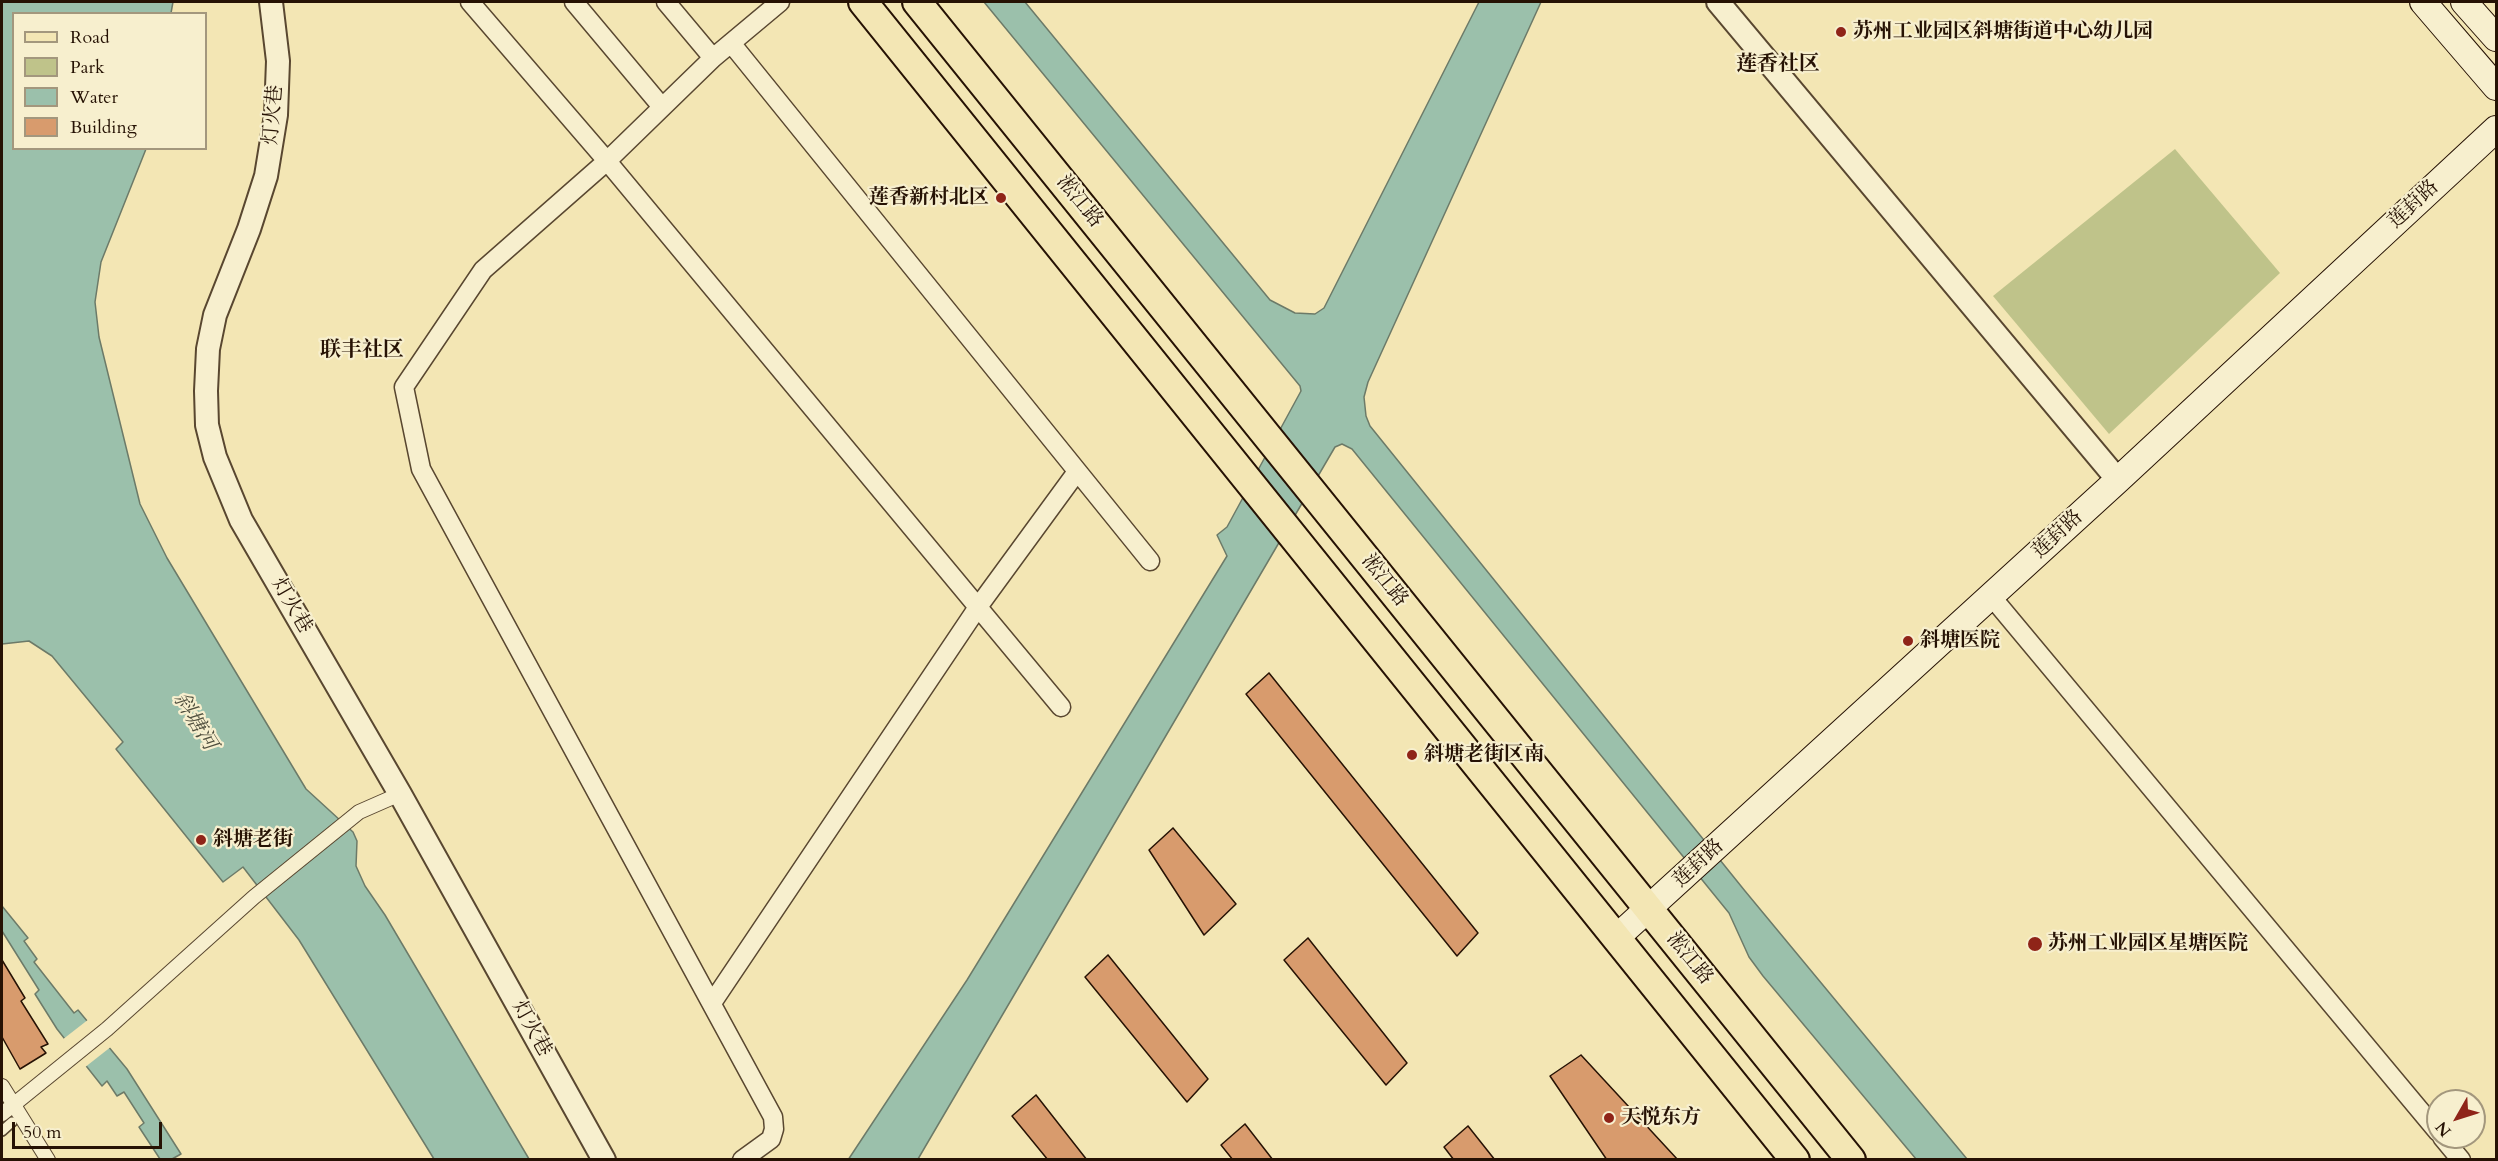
<!DOCTYPE html>
<html>
<head>
<meta charset="utf-8">
<style>
	body { margin:0 }
	#map { position:relative; width:2498px; height:1161px; overflow:hidden; background:#f3e6b4; font-family:Cardo,serif }
	canvas { display:block }
	.frame { position:absolute; inset:0; border:3px solid #261204; pointer-events:none }
	.legend { position:absolute; left:12px; top:12px; width:195px; height:138px; box-sizing:border-box; background:#f7efce; border:2px solid #a3977d; margin:0; padding:8px 10px; list-style:none; font-size:18px; color:#261204 }
	.legend li { display:flex; align-items:center; gap:12px; height:30px }
	.legend b { width:30px; border:2px solid #a3977d }
	.north { position:absolute; left:2426px; top:1089px; width:60px; height:60px; box-sizing:border-box; background:#f7efce; border:2px solid #a3977d; border-radius:50%; rotate:231deg; font-size:16px; font-weight:700; line-height:24px; text-align:center; color:#261204 }
	.north::after { content:''; display:block; margin:auto; width:21px; height:27px; background:#8f2418; clip-path:polygon(50% 0,100% 100%,50% 72%,0 100%) }
	.scale { position:absolute; left:12px; top:1122px; width:150px; height:27px; box-sizing:border-box; border:3px solid #261204; border-top:0; padding-left:8px; font-size:18px; line-height:21px; white-space:nowrap; color:#261204; -webkit-text-stroke:4px #f7efce; paint-order:stroke }
</style>
</head>
<body>
<div id="map">
<canvas width="2498" height="1161"></canvas>
<div class="frame"></div>
<ul class="legend">
<li><b style="height:8px;background:#f3e6b4"></b>Road</li>
<li><b style="height:16px;background:#bfc38a"></b>Park</li>
<li><b style="height:16px;background:#9bc0ab"></b>Water</li>
<li><b style="height:16px;background:#d89b6d"></b>Building</li>
</ul>
<div class="north">N</div>
<div class="scale">50 m</div>
</div>
<script>
const c = document.querySelector('canvas').getContext('2d');
c.lineJoin = 'round';
function fill(path, color) { c.fillStyle = color; c.fill(path, 'evenodd'); }
const poly = rows => new Path2D(rows.map(r => 'M' + r).join(''));
function strokePath(path, color, width, dash) { c.strokeStyle = color; c.lineWidth = width; c.lineCap = dash ? 'butt' : 'round'; c.setLineDash(dash || []); c.stroke(path); }
function drawText(font, color, halo, rows, align = 'center') {
  c.font = font + ' Cardo,"Noto Serif SC",serif'; c.lineWidth = 4.5; c.setLineDash([]); c.textBaseline = 'middle'; c.strokeStyle = halo; c.fillStyle = color; for (const [text, x, y, turn = 0] of rows) {
    c.save(); c.translate(x, y); c.rotate((+turn || 0) * Math.PI / 180); c.textAlign = isNaN(turn) ? turn : align; if (halo) c.strokeText(text, 0, 0); c.fillText(text, 0, 0); c.restore();
  }
}
const green = poly([
	[2175,149,2280,273,2109,434,1993,296]
]);
const water = poly([
	[2,2,173,2,171,13,14,14,14,148,146,149,101,262,95,302,99,337,140,504,167,558,306,789,353,832,357,841,356,866,365,886,385,915,529,1159,434,1159,299,940,243,867,223,882,116,749,123,742,52,656,29,641,2,644,2,2],
	[984,2,1025,2,1270,300,1295,313,1315,314,1324,308,1479,2,1541,2,1368,382,1364,397,1366,416,1370,426,1745,891,1967,1159,1916,1159,1763,976,1749,957,1729,913,1352,449,1342,444,1335,447,918,1159,848,1160,967,980,1227,556,1217,535,1227,527,1301,391,1300,386,984,2],
	[2,906,28,938,24,941,37,959,34,962,74,1013,78,1010,127,1069,181,1154,172,1159,160,1159,139,1127,144,1123,124,1092,117,1096,107,1081,102,1086,57,1029,35,994,39,990,2,931,2,906]
]);
const pier = poly([
	[89,1019,112,1046,84,1068,62,1040]
]);
const building = poly([
	[1269,673,1478,933,1457,956,1246,694,1269,673],
	[1173,828,1236,904,1204,935,1149,850,1173,828],
	[1308,938,1407,1063,1386,1085,1284,960,1308,938],
	[1108,955,1208,1079,1187,1102,1085,977,1108,955],
	[2,960,25,998,21,1001,48,1044,41,1047,46,1053,20,1069,2,1037,2,960],
	[1581,1055,1678,1160,1607,1160,1550,1076,1581,1055],
	[1036,1095,1087,1160,1048,1160,1012,1116,1036,1095],
	[1245,1124,1273,1160,1233,1160,1221,1145,1245,1124],
	[1468,1126,1495,1160,1454,1160,1444,1147,1468,1126]
]);
const service = poly([
	[2,1131,12,1122]
]);
const pedestrian = poly([
	[2,1086,48,1160],
	[2,1114,107,1029,254,897,359,812,400,794]
]);
const minor = poly([
	[470,2,607,161,1061,707],
	[574,2,662,107],
	[666,2,713,58],
	[731,43,1150,561],
	[1991,596,2438,1132],
	[712,1003,978,607,1076,473],
	[2442,1137,2461,1160],
	[742,1160,771,1139,774,1129,773,1117,421,469,404,387,483,270,607,161,713,58,780,2]
]);
const tertiary = poly([
	[271,2,278,61,276,115,266,176,249,229,215,315,208,349,206,391,207,425,215,457,241,520,400,794,604,1160],
	[1718,2,2118,480]
]);
const secondary = poly([
	[2423,2,2496,87],
	[2464,2,2496,38],
	[1616,938,2118,480,2496,129]
]);
const primary = poly([
	[863,2,1795,1160],
	[917,2,1851,1160]
]);
const markers = [
	[1841,32,6,"#8f2418"],
	[1001,198,6,"#8f2418"],
	[1908,641,6,"#8f2418"],
	[1412,755,6,"#8f2418"],
	[201,840,6,"#8f2418"],
	[2035,944,8,"#8f2418"],
	[1609,1118,6,"#8f2418"]
];
const poiNames = [
	["苏州工业园区斜塘街道中心幼儿园",1853,32],
	["莲香新村北区",989,198,"right"],
	["斜塘医院",1920,641],
	["斜塘老街区南",1424,755],
	["斜塘老街",213,840],
	["苏州工业园区星塘医院",2048,944],
	["天悦东方",1621,1118]
];
const streetNames = [
	["灯火巷",274,115,-85],
	["淞江路",1079,202,51],
	["莲葑路",2414,205,-43],
	["莲葑路",2058,535,-43],
	["淞江路",1384,581,51],
	["灯火巷",291,606,60],
	["莲葑路",1699,864,-43],
	["淞江路",1689,959,51],
	["灯火巷",531,1029,61]
];
const neighbourhoodNames = [
	["莲香社区",1778,65],
	["联丰社区",362,351]
];
const waterNames = [
	["斜塘河",194,722,58]
];
fill(green, '#bfc38a');
fill(water, '#9bc0ab');
strokePath(water, '#6c7a68', 1.5);
fill(pier, '#f3e6b4');
fill(building, '#d89b6d');
strokePath(building, '#261204', 1.5);
strokePath(service, '#594730', 12);
strokePath(pedestrian, '#594730', 16);
strokePath(minor, '#594730', 21);
strokePath(tertiary, '#594730', 26);
strokePath(secondary, '#261204', 28);
strokePath(primary, '#261204', 32);
strokePath(service, '#f7efce', 9);
strokePath(pedestrian, '#f7efce', 14);
strokePath(minor, '#f7efce', 18);
strokePath(tertiary, '#f7efce', 22);
strokePath(secondary, '#f7efce', 26);
strokePath(primary, '#f3e6b4', 28);
for (const [x, y, r, color] of markers) { const dot = new Path2D(); dot.arc(x, y, r, 0, 2 * Math.PI); c.fillStyle = color; c.fill(dot); strokePath(dot, '#f7efce', 2); }
drawText('bold 20px', '#261204', '#f7efce', poiNames, 'left');
drawText('20px', '#261204', '#f7efce', streetNames);
drawText('bold 21px', '#261204', '#f7efce', neighbourhoodNames);
drawText('italic 21px', '#4f4f3e', '#f7efce', waterNames);
</script>
</body>
</html>
